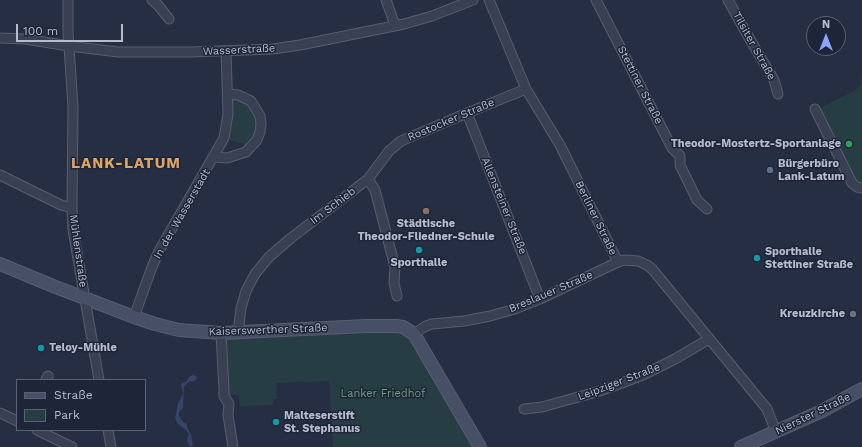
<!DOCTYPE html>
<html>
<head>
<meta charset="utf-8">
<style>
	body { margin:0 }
	#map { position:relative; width:862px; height:447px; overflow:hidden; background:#252e43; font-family:"Work Sans",sans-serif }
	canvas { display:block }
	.legend { position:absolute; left:16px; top:379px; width:130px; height:52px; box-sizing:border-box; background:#1e2538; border:1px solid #5b6174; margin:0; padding:5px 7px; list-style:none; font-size:12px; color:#b6bccd }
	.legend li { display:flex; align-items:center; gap:8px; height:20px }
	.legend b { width:20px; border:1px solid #5b6174 }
	.north { position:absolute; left:806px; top:16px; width:40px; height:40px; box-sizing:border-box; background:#1e2538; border:1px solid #5b6174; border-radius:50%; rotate:0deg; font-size:11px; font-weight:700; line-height:16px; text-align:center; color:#b6bccd }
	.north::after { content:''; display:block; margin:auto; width:14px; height:18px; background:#89a7ff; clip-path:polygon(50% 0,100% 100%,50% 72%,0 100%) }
	.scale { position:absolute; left:16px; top:24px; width:107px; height:18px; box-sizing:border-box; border:2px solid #b6bccd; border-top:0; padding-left:5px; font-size:12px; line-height:14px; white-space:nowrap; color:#b6bccd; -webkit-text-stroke:3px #1e2538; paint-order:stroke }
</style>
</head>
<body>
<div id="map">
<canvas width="862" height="447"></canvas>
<ul class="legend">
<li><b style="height:5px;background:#474f66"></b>Straße</li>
<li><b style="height:11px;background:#273d44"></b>Park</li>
</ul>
<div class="north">N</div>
<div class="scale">100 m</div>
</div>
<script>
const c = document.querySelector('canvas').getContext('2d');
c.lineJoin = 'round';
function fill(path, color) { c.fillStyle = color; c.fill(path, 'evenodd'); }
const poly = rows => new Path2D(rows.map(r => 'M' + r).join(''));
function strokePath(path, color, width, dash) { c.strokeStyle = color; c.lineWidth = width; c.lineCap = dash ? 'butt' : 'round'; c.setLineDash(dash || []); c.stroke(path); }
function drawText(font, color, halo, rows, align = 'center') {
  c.font = font + ' "Work Sans",sans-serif'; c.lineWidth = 3; c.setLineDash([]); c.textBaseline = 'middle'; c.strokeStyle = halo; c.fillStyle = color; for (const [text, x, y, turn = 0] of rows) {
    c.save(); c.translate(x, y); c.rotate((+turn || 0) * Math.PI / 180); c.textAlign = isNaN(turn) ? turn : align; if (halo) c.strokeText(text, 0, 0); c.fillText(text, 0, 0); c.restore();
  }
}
const green = poly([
	[862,67,862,183,858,182,854,179,818,109,857,89,861,84],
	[237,98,248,103,256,117,257,132,248,146,228,139,233,119,233,100],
	[390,331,406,335,411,339,474,447,333,447,329,381,276,383,277,399,273,399,273,405,240,406,239,395,227,395,224,338]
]);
const water = poly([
	[194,375,197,377,196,380,193,382,190,381,184,386,183,408,179,412,179,416,183,422,187,424,187,428,191,434,193,446,190,447,187,440,189,434,186,430,178,424,175,418,178,404,183,393,181,385,182,383,186,382,190,376]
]);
const street = poly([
	[68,0,68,32,73,107,72,208,73,230,99,380],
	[152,0,158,5,169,19],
	[386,0,395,25],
	[489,0,526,89,560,145,618,262,624,260,638,261,647,265,653,270,767,409,776,432],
	[596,0,672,148,680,156,680,165,697,200,707,209],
	[728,0,752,43,774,80,778,94],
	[0,38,25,39,69,46,118,52,191,52,273,49,300,45,404,24,432,16,473,0],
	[815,109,852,183,857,187,862,188],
	[467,113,540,299],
	[214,157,227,158,246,152,257,140,260,132,261,124,260,116,251,101,238,95,228,94],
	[0,175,61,205,72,208],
	[368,179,389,151,401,141,467,113,526,89],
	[134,317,152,267,159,251,224,138,228,114,226,51],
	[221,333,224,390,224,396,229,404,228,415,233,447],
	[238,333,241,308,246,291,255,274,269,257,291,238,368,179,375,190,395,267,394,283,397,296],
	[414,334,426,326,432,324,464,321,490,316,515,309,540,299,618,262],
	[46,380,48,376],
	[524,409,542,407,600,391,643,375,675,359,709,339],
	[0,413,17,421],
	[37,430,72,447],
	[108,430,111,447]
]);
const secondary = poly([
	[0,264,53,286,134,317,155,324,179,330,221,333,366,326,396,326,403,327,414,334,480,447],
	[741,447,822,411,862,389]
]);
const markers = [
	[849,144,4,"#2e9e5b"],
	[770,170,4,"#5c6f8a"],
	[426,211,4,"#8d6e63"],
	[419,250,4,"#0f9aa8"],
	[757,258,4,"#0f9aa8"],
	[853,314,4,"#6b7280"],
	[41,348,4,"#0f9aa8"],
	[276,422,4,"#0f9aa8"]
];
const streetNames = [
	["Tilsiter Straße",754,46,61],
	["Wasserstraße",239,50,-3],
	["Stettiner Straße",640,85,63],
	["Rostocker Straße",451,120,-23],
	["Im Schieb",333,206,-37],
	["Allensteiner Straße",504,206,68],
	["In der Wasserstadt",182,214,-60],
	["Berliner Straße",596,218,64],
	["Mühlenstraße",78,251,82],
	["Breslauer Straße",551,292,-23],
	["Kaiserswerther Straße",268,330,-2],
	["Leipziger Straße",619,382,-21],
	["Nierster Straße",813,414,-26]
];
const poiNames = [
	["Theodor-Mostertz-Sportanlage",841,144,"right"],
	["Bürgerbüro",778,164],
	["Lank-Latum",778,177],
	["Städtische",426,224,"center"],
	["Theodor-Fliedner-Schule",426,237,"center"],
	["Sporthalle",765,252],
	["Stettiner Straße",765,265],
	["Sporthalle",419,263,"center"],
	["Kreuzkirche",845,314,"right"],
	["Teloy-Mühle",49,348],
	["Malteserstift",284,416],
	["St. Stephanus",284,429]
];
const parkNames = [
	["Lanker Friedhof",383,394]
];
const districtNames = [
	["LANK-LATUM",126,164]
];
fill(green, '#273d44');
fill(water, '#35456a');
strokePath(street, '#575e70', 11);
strokePath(secondary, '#575e70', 14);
strokePath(street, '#394053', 9);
strokePath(secondary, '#474f66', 12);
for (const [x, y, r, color] of markers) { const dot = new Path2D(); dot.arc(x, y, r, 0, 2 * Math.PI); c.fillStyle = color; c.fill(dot); strokePath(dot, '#1e2538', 1.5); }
drawText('11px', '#b6bccd', '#1e2538', streetNames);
drawText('bold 11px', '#b6bccd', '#1e2538', poiNames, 'left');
drawText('11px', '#6c9f7e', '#1e2538', parkNames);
c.letterSpacing = '1px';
drawText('bold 15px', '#dda761', '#1e2538', districtNames);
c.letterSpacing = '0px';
</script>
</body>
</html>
